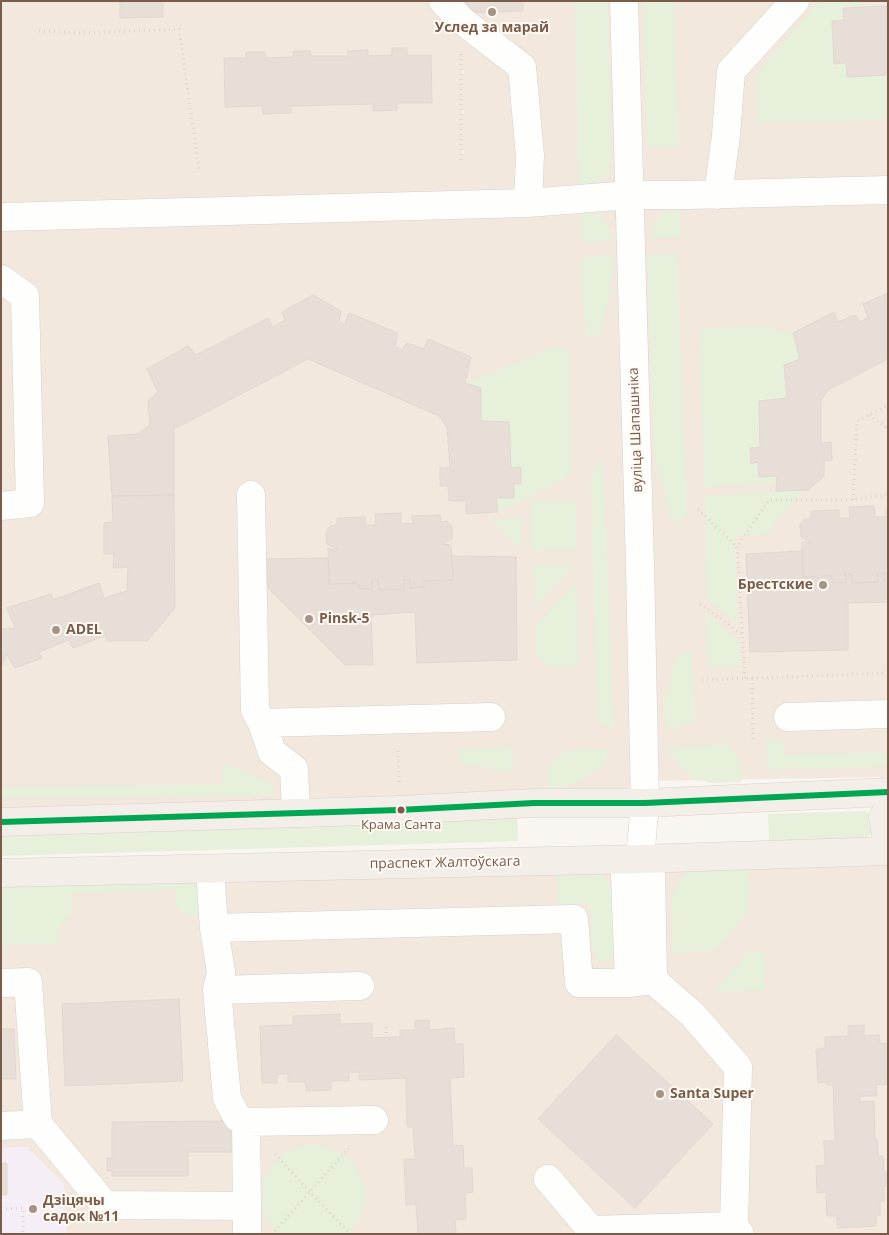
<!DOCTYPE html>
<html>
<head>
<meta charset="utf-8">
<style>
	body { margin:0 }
	#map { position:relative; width:889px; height:1235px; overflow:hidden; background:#f9f5f0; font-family:"Open Sans",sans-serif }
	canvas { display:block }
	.frame { position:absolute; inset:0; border:2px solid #7a5c4d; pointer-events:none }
</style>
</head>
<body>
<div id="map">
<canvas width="889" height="1235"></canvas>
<div class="frame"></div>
</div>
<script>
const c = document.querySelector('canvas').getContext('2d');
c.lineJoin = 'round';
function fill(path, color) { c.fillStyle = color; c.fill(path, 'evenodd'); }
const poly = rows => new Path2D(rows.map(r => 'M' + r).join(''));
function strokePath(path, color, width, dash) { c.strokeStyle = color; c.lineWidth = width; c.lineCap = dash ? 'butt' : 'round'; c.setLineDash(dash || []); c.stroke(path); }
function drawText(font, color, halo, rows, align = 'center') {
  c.font = font + ' "Open Sans",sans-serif'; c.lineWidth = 4; c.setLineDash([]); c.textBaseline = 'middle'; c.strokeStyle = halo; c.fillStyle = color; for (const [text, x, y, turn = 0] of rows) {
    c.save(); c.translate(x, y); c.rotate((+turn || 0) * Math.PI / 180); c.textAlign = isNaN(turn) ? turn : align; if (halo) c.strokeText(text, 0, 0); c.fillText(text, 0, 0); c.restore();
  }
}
const residential = poly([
	[1,1,888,1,888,777,644,781,604,800,1,811],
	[888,851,888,1234,1,1234,1,874]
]);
const education = poly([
	[27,1147,64,1184,67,1234,1,1234,1,1148]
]);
const green = poly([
	[575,1,608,1,611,161,608,172,601,180,591,185,579,187],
	[643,1,674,1,679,146,647,147],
	[819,1,860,1,860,7,843,8,844,20,835,64,846,63,847,77,888,75,888,120,758,123,756,74],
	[680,205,680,238,649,239,654,223,660,215,671,206],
	[587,211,601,216,607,223,611,233,611,240,585,242,581,237,580,212],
	[677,254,687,518,677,522,671,521,664,490,657,469,654,447,647,255],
	[613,255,614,270,601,335,586,336,580,263,583,257],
	[762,326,793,333,800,359,784,365,787,398,759,401,760,447,750,448,751,463,758,462,777,476,773,483,705,487,699,344,702,328],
	[553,348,569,349,571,473,563,480,498,512,496,498,514,483,521,484,521,468,511,468,509,422,481,421,481,388,465,383],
	[599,461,603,462,614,729,602,726,597,719,591,475],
	[803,490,766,535,735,536,737,624,707,599,705,496],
	[576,500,576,550,531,551,531,501],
	[521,517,522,550,491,520],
	[575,564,535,607,533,566],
	[577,583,578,667,549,667,536,654,535,626],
	[706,613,740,641,740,663,737,667,718,668,712,667,708,663],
	[691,652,695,721,667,730,664,706,669,689,673,664,677,656,684,653],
	[772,739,783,742,784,755,888,752,888,766,768,770,766,740],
	[729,744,740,758,741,782,710,783,694,777,681,767,671,756,669,748],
	[512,747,513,772,499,771,479,766,460,764,459,749],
	[584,749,609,750,603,765,579,783,549,789,547,769,553,760,566,751],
	[228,765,270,782,274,790,274,794,264,796,1,798,1,787,222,784,222,766],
	[517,811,518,841,1,856,1,832],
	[866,811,873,816,873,832,867,838,769,841,768,814],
	[557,866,600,873,607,881,614,893,615,950,613,955,609,960,603,962,597,960,593,953,590,903,558,904],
	[749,868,748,911,716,950,673,954,672,893,688,870],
	[187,878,193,883,202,894,201,913,191,916,184,914,176,907,175,890,71,894,72,916,59,926,61,943,1,945,1,883],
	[748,951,765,953,765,990,715,992],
	[318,1144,336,1149,351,1160,360,1174,365,1189,364,1206,359,1221,349,1234,277,1234,265,1217,260,1200,263,1182,271,1165,284,1153,300,1146]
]);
const building = poly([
	[120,1,163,1,163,17,120,18,120,1],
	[459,1,523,1,523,11,460,13,459,1],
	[887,6,888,75,847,77,846,63,834,64,832,21,844,20,843,8,887,6],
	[392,48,407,48,407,55,431,55,432,103,397,103,397,110,373,111,373,104,291,106,291,113,263,114,262,106,225,107,224,58,246,58,246,52,265,52,265,58,293,57,293,51,310,51,311,56,348,56,348,51,368,50,368,56,392,55,392,48],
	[888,293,888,359,828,390,821,401,821,443,831,442,832,460,824,461,824,476,808,490,776,491,777,476,759,477,758,462,751,464,750,448,760,447,759,401,787,398,784,365,800,359,793,333,834,312,838,322,855,315,860,322,868,318,863,304,888,293],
	[313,295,341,311,339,321,345,324,349,313,398,333,395,347,402,350,407,343,424,349,428,339,471,357,465,383,481,388,481,421,509,422,511,468,521,467,521,484,514,483,514,498,496,498,498,512,466,514,466,501,449,501,448,486,440,486,440,468,450,468,447,427,439,416,308,359,174,429,174,495,112,496,108,436,138,434,150,425,148,401,158,392,147,369,188,346,196,355,268,318,273,327,285,320,282,312,313,295],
	[174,495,175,608,147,641,107,641,105,636,73,648,69,640,39,652,42,658,15,668,6,654,1,668,1,629,15,628,7,608,51,594,53,600,99,583,104,598,127,591,128,567,113,568,114,554,104,554,104,523,113,522,112,496,174,495],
	[874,506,875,517,886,517,886,509,888,509,888,581,884,581,884,573,877,573,878,582,852,583,852,574,845,573,846,582,832,583,832,576,803,577,802,542,811,542,801,537,800,525,804,519,811,519,811,511,839,510,839,518,850,518,849,507,874,506],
	[401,513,401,524,413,523,412,516,440,515,441,522,447,521,452,527,452,539,442,544,451,545,453,580,423,581,424,587,410,588,410,579,404,580,404,589,379,590,378,580,372,580,372,589,359,589,358,583,329,584,328,549,338,549,327,544,326,532,330,526,337,525,337,518,365,517,365,525,376,525,375,514,401,513],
	[802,551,803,577,832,576,832,583,846,582,845,573,852,574,852,583,878,582,877,573,884,573,884,581,888,581,888,602,848,603,848,650,750,652,746,554,802,551],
	[452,556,516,557,517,660,417,663,415,612,371,615,373,665,345,665,268,588,266,559,328,558,329,584,358,583,359,589,372,589,372,580,378,580,379,590,404,589,404,580,410,579,410,588,424,587,423,581,453,580,452,556],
	[179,999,183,1081,65,1086,62,1004,179,999],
	[340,1014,340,1024,372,1023,372,1038,400,1037,400,1030,415,1030,415,1021,429,1020,429,1030,454,1028,455,1044,463,1044,464,1077,450,1078,453,1146,463,1145,464,1168,472,1168,473,1192,465,1193,466,1219,455,1220,456,1234,418,1234,416,1204,406,1205,404,1159,415,1159,413,1127,407,1127,406,1078,359,1080,359,1072,349,1072,349,1081,331,1081,331,1090,306,1091,306,1082,288,1082,288,1074,277,1074,277,1083,262,1083,260,1026,293,1025,293,1016,340,1014],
	[864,1025,864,1036,879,1035,880,1044,888,1043,888,1084,876,1085,877,1096,860,1096,860,1102,874,1101,875,1139,877,1139,878,1156,883,1156,884,1172,887,1172,887,1186,884,1186,884,1201,880,1201,880,1215,876,1215,876,1226,837,1228,837,1216,827,1216,826,1192,817,1193,816,1166,825,1165,824,1141,835,1141,833,1085,827,1085,827,1082,818,1083,816,1049,825,1048,825,1037,848,1036,848,1026,864,1025],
	[1,1029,14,1029,16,1079,1,1079,1,1029],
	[616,1035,713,1124,635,1208,538,1119,616,1035],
	[231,1121,231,1152,188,1152,188,1176,112,1176,112,1171,107,1171,107,1158,112,1158,112,1122,231,1121],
	[1,1163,7,1163,7,1195,1,1195,1,1163]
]);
const path = poly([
	[39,31,79,33,179,29,199,169],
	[461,54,461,161],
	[869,415,888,429],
	[853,500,857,421,888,405],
	[698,509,737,547],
	[700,604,742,634],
	[745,678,737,547,769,500,853,500,888,494],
	[752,678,753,741],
	[702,680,888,673],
	[398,751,399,782],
	[386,1038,386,1025],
	[275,1154,310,1192,350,1234],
	[1,1209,23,1208,23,1234],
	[275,1231,349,1148]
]);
const minor = poly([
	[443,1,461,20,522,67,530,156,528,203],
	[624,1,640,566,645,803,640,859],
	[718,195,726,135,731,71,795,1],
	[1,217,528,203,630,195,687,195,888,190],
	[1,279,25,296,30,503,1,506],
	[251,495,255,710,262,723,272,752,294,769,296,813],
	[788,717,888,714],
	[262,723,491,717],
	[640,859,651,875,653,980],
	[210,869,214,928,221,972,217,990,227,1098,237,1117,246,1122],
	[214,928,574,919,579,983,629,983,653,980,693,1015,738,1067,734,1226,740,1234],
	[1,983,28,982,38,1124],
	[629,983,625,875,640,859],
	[217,990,360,986],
	[1,1126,38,1124,105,1205,247,1206,246,1122,374,1120],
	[548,1179,591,1230,734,1226],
	[247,1206,247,1234]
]);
const major = poly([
	[888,812,883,817,886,835,888,837],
	[1,822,399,810,534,803,645,803,888,792],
	[1,873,640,859,888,851]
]);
const bus1 = poly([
	[1,822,399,810,534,803,645,803,888,792]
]);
const markers = [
	[492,12,5,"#a69286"],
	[823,585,5,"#a69286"],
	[309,619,5,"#a69286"],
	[56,630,5,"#a69286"],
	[401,810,4.5,"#7a5c4d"],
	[660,1094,5,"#a69286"],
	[33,1209,5,"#a69286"]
];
const busNames = [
	["Крама Санта",401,825]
];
const poiNames = [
	["Услед за марай",492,28,"center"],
	["Брестские",813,585,"right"],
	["Pinsk-5",319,619],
	["ADEL",66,630],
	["Santa Super",670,1094],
	["Дзіцячы",43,1201],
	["садок №11",43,1217]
];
const streetNames = [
	["вуліца Шапашніка",636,430,-92],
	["праспект Жалтоўскага",445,863,-1]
];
fill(residential, '#f2e8de');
fill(education, '#f6eef6');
fill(green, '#e7f0db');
fill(building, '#e6ded7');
strokePath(building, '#e2d8d2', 1);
strokePath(minor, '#d7d1cb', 29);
strokePath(major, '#dad1cc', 29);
strokePath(path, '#dcd5d0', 3, [1, 4]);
strokePath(minor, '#fefefd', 28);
strokePath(major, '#f3eee8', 28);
strokePath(bus1, '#00a651', 6);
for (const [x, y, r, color] of markers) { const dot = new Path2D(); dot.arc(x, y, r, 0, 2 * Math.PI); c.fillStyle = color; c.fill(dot); strokePath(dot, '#fffaf3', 2); }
drawText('13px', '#7a5c4d', '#fffaf3', busNames);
drawText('bold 14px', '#7a5c4d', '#fffaf3', poiNames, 'left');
drawText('14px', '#7a5c4d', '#fffaf3', streetNames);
</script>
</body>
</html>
